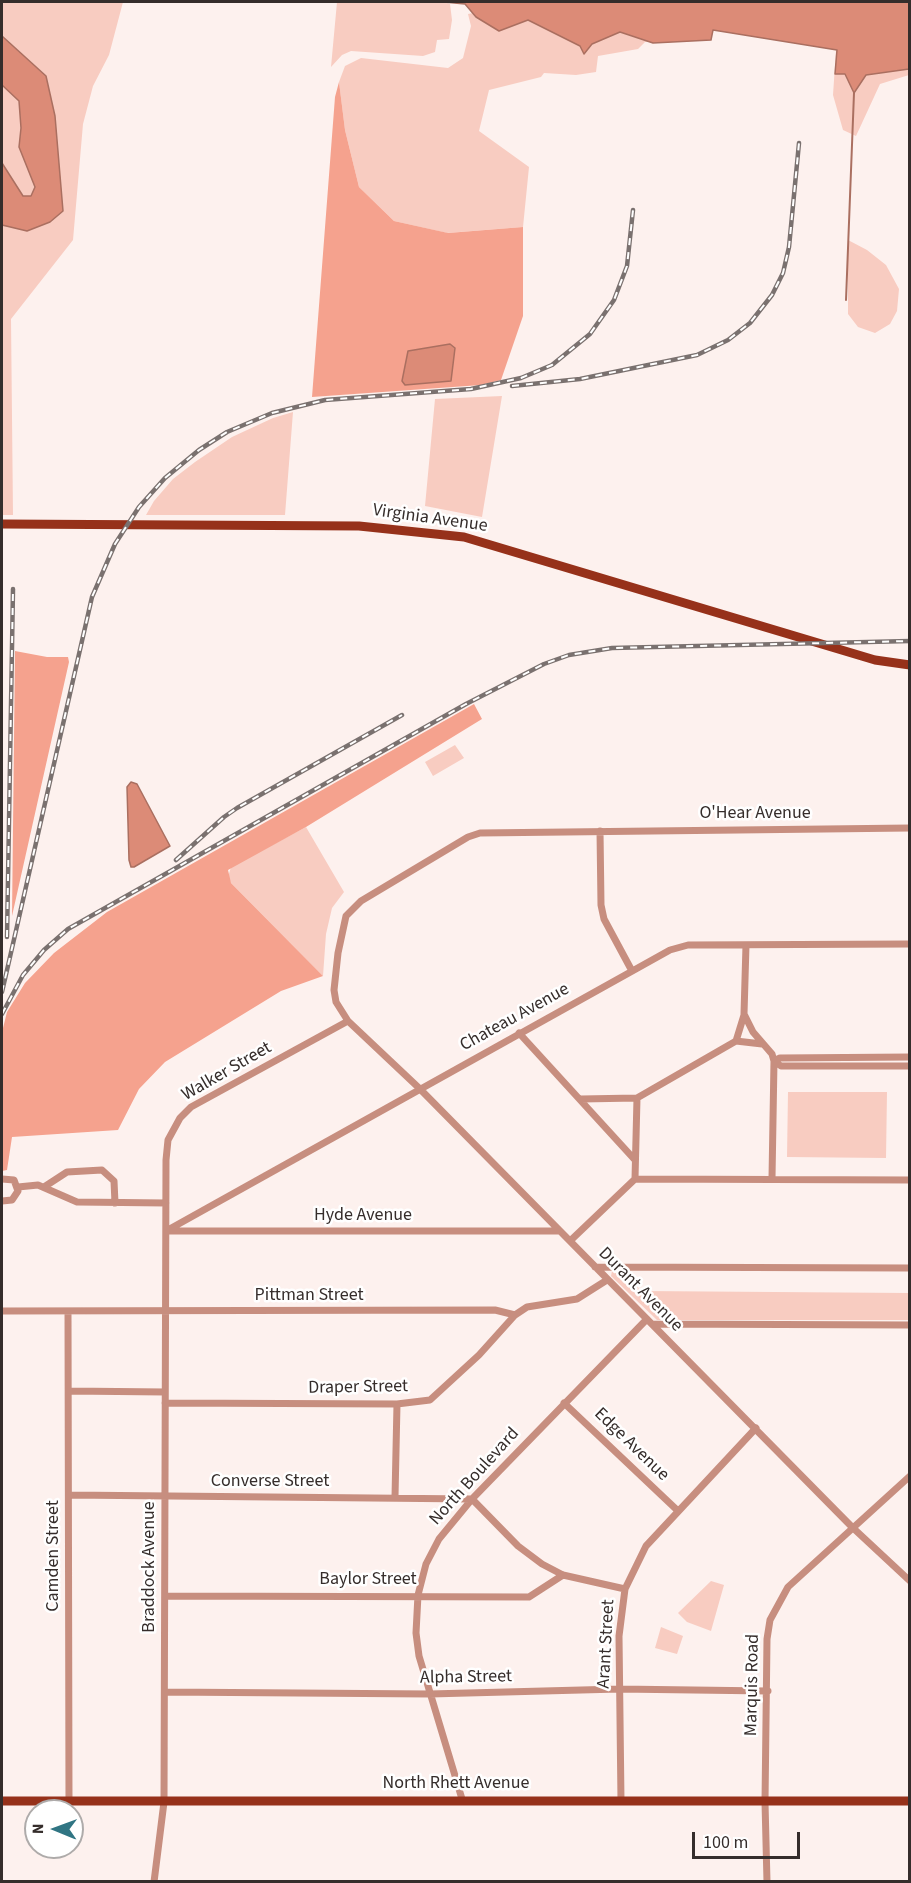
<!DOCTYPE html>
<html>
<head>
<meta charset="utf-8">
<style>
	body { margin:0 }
	#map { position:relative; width:911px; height:1883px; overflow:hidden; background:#fdf1ee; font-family:"Source Sans 3",sans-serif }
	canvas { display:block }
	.frame { position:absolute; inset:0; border:3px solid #352d2b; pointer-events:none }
	.north { position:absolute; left:24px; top:1799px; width:60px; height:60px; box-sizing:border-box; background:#fff; border:2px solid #aeabaa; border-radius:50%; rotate:271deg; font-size:16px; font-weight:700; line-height:24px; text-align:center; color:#352d2b }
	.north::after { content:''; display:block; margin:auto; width:21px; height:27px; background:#307583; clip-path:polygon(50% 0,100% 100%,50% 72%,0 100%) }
	.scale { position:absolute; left:692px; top:1832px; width:108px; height:27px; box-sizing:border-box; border:3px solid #352d2b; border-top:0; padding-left:8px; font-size:18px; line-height:21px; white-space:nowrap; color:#352d2b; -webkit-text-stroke:4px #fff; paint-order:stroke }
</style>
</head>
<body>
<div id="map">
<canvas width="911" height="1883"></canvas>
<div class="frame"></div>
<div class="north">N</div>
<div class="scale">100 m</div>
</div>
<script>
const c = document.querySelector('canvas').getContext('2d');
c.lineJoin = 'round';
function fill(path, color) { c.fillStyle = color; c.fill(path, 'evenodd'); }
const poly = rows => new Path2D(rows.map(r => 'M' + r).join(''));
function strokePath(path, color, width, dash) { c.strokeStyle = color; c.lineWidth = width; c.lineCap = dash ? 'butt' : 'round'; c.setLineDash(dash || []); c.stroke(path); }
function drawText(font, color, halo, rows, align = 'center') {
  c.font = font + ' "Source Sans 3",sans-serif'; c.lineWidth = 5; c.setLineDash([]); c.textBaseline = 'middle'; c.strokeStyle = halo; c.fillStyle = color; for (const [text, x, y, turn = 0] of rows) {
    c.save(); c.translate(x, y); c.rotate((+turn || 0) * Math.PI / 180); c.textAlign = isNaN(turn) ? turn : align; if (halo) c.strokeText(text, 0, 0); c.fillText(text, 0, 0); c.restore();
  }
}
const green = poly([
	[2,2,123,2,109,55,93,86,83,124,73,240,11,319,13,515,2,515,2,225,27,231,63,211,55,116,46,76,2,36],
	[337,2,444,2,450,4,452,20,449,39,437,40,435,52,423,56,351,51,342,55,331,67],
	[473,13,496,21,514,17,711,40,645,42,638,49,598,56,596,72,576,75,544,73,541,77,489,90,479,131,529,167,523,227,447,233,394,221,359,187,345,130,339,82,345,66,361,58,448,68,463,58,471,26,468,14],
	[836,50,909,62,909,75,880,84,856,136,843,130,833,95],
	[2,85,19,100,21,128,19,147,36,187,31,196,23,196,2,163],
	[848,240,867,250,886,265,899,289,897,311,890,324,875,333,858,327,848,314],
	[502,396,482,517,425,506,435,399],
	[293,412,285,515,146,515,154,501,173,479,195,462,232,437,273,418],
	[455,745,464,758,433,776,425,762],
	[306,827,344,892,332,908,326,934,323,976,231,883,228,877,231,867],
	[788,1092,887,1092,886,1158,787,1157],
	[617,1269,628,1271,640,1291,909,1293,909,1320,657,1320,611,1276,612,1271],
	[711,1581,724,1585,711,1631,687,1622,678,1613],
	[661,1627,683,1636,677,1654,655,1648]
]);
const forest = poly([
	[339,82,345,130,359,187,394,221,448,233,523,227,523,316,501,380,481,385,312,397,335,97],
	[15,651,47,657,68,657,69,662,12,916],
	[474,704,482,719,306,827,228,870,231,883,323,976,281,991,165,1062,139,1089,118,1130,12,1137,7,1170,2,1171,2,1032,7,1012,25,983,54,953,107,912]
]);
const water = poly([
	[444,2,909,2,909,69,866,75,854,93,845,74,835,74,837,50,713,30,711,40,653,43,620,32,592,44,584,54,580,46,528,20,499,31,476,17,465,4,444,2],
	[2,36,46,76,55,116,63,211,50,222,27,231,2,225,2,163,23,196,31,196,35,187,19,147,21,128,19,101,2,85,2,36],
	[450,344,455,348,451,381,405,385,402,381,408,351,450,344],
	[131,782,137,784,170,846,134,867,131,867,129,860,127,787,131,782]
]);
const stream = poly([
	[846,300,854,93]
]);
const minor = poly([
	[910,828,480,833,468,837,361,901,346,916,338,953,334,990,336,1002,348,1021,419,1088,852,1527,910,1581],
	[600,831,601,905,604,919,632,971],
	[746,945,744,1014,753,1032,772,1054,774,1061,772,1178],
	[519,1033,635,1160],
	[736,1041,744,1015],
	[910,1057,780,1058,774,1061,781,1066,910,1066],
	[581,1099,637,1098,736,1041,762,1044],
	[2,1179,14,1180,18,1191,12,1200,2,1201],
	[635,1179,637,1098],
	[18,1187,38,1185,77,1202,166,1203],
	[44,1187,67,1172,102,1170,114,1181,115,1203],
	[166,1231,670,950,688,945,910,944],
	[169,1231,560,1231],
	[570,1241,635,1179,910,1180],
	[595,1267,910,1268],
	[2,1311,495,1310,515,1315,527,1307,577,1299,607,1280],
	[68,1311,69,1801],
	[653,1324,910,1325],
	[69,1391,165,1392],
	[165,1403,397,1404,430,1400,479,1355,515,1315],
	[564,1403,677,1510],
	[69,1495,472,1499,518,1546,542,1564,563,1575,625,1589],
	[395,1497,397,1404],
	[165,1596,529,1597,563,1575],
	[165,1692,430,1694,619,1689,768,1691],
	[462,1799,419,1656,416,1633,418,1595,426,1564,439,1539,472,1499,647,1319],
	[621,1801,619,1636,625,1589,646,1546,756,1428],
	[154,1882,164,1802,166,1160,168,1140,180,1118,191,1107,348,1021],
	[767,1882,765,1802,767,1639,770,1620,788,1587,910,1476]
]);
const major = poly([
	[2,524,359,526,464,537,875,660,910,665],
	[2,1801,910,1801]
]);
const rail = poly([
	[512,386,580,379,697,355,728,340,750,323,772,295,783,273,789,247,799,143],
	[176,860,224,817,237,808,402,715],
	[7,937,13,589],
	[2,992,92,597,115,544,139,507,165,478,199,450,227,432,272,413,325,400,471,389,521,378,552,365,590,334,614,300,627,266,633,210],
	[2,1014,23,975,44,950,68,929,466,704,544,664,569,655,612,648,910,641]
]);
const streetNames = [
	["Virginia Avenue",430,519,8],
	["O'Hear Avenue",755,814],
	["Chateau Avenue",515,1018,-29],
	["Walker Street",227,1072,-30],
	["Hyde Avenue",363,1216],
	["Durant Avenue",640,1290,45],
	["Pittman Street",309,1296],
	["Draper Street",358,1388,-1],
	["Edge Avenue",631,1445,44],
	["North Boulevard",475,1477,-48],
	["Converse Street",270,1482],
	["Camden Street",54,1556,-90],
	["Braddock Avenue",150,1567,-90],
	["Baylor Street",368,1580],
	["Arant Street",607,1644,-87],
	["Alpha Street",466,1678,-1],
	["Marquis Road",753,1685,-89],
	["North Rhett Avenue",456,1784]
];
fill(green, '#f8ccc1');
fill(forest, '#f5a28e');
fill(water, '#dc8b77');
strokePath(water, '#aa6f60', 1.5);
strokePath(stream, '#aa6f60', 2);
strokePath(minor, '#c78e7f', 7);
strokePath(major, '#96311a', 9);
strokePath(rail, '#7a716f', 4.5);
strokePath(rail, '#fff', 2, [7]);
drawText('18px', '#352d2b', '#fff', streetNames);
</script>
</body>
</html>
